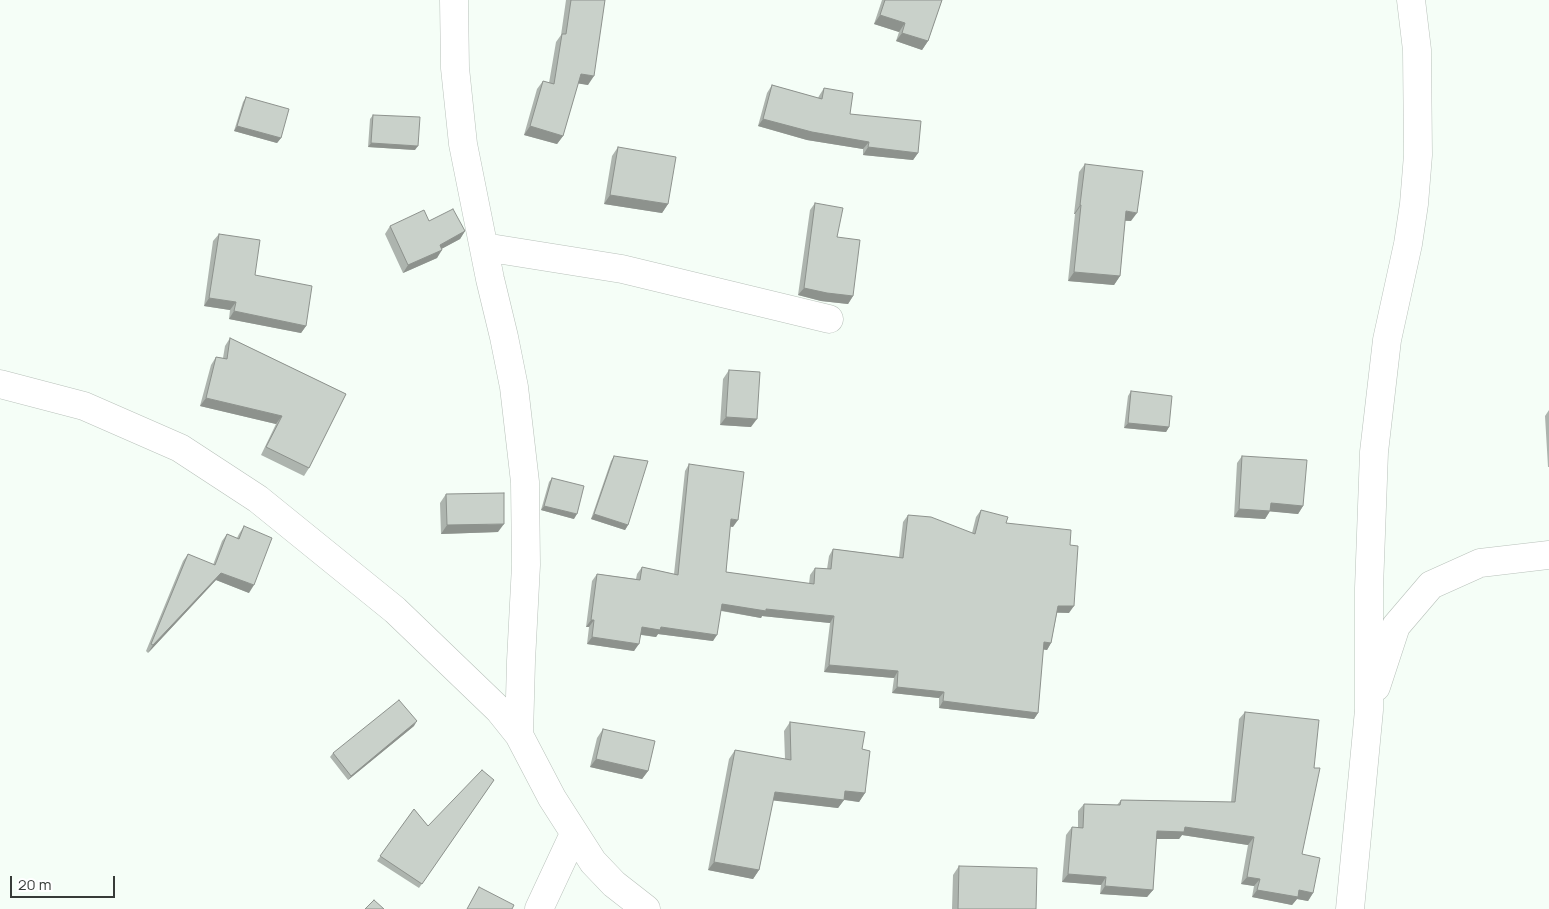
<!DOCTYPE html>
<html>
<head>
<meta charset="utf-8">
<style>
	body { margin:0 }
	#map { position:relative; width:1549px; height:909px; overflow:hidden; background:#f5fef7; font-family:Manrope,sans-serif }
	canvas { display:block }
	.scale { position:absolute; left:10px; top:876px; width:105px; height:22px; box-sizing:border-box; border:2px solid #373b38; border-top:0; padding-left:6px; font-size:15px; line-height:18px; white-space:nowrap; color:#373b38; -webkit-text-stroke:4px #fff; paint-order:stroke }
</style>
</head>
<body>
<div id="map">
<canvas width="1549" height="909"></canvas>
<div class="scale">20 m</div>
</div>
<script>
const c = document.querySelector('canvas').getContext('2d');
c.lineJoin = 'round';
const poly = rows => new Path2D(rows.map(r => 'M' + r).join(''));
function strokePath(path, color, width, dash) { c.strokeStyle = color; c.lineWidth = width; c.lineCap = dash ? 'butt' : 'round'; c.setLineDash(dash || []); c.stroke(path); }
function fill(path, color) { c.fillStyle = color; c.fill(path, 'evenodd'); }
const minor = poly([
	[454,0,455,68,463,144,490,279,504,337,514,387,525,482,526,565,521,661,519,735],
	[484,247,622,269,829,319],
	[0,384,84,406,180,448,258,499,395,610,499,710,519,735,552,798,593,862,614,884,646,909],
	[1376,687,1396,626,1431,585,1480,563,1549,555],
	[539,909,574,834],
	[1350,909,1369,710,1369,588,1374,452,1387,340,1408,244,1414,204,1418,155,1417,50,1411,0]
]);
const wall = poly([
	[566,0,605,0,588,85,578,83,563,136,557,144,524,135,537,89,543,81,549,83,556,42,561,35],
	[882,0,942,0,928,41,922,50,896,41,899,32,874,24],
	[772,85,818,98,819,96,824,88,850,114,918,153,913,160,863,155,863,149,807,140,758,126,767,93],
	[246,97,281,138,277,143,234,131,243,102],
	[373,115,415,150,368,147,370,119],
	[618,147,668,204,662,213,604,204,612,156],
	[1085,164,1131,221,1125,221,1120,276,1114,285,1068,281,1075,214,1074,214,1079,172],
	[815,203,837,237,853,296,848,304,821,301,798,295,810,210],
	[429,221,465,231,460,239,441,249,437,258,403,273,385,234,390,226],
	[219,234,255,275,306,326,301,333,229,319,230,310,204,306,213,241],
	[230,338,346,394,309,468,304,476,261,455,276,424,200,406,211,365,216,357,223,358,225,346],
	[729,370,751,427,720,425,723,379],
	[1131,391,1169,427,1166,432,1124,428,1128,396],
	[1549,410,1549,467,1548,467,1545,416],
	[614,456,628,525,625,530,591,519,611,461],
	[1242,456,1303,506,1298,514,1270,511,1265,519,1234,517,1237,463],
	[689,464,733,527,730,526,726,572,809,584,810,575,815,568,827,569,829,556,833,549,899,557,903,522,908,515,972,533,976,517,981,510,1006,523,1070,545,1069,613,1057,613,1051,643,1047,650,1043,649,1038,713,1034,719,939,708,939,698,892,693,894,678,824,672,830,623,762,616,761,618,721,611,713,641,658,634,656,637,641,635,634,651,587,644,589,627,586,627,592,581,597,574,636,579,637,574,642,567,674,574,685,471],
	[552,478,574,519,541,510,549,482],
	[446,494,498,532,441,534,440,503],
	[244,526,249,593,216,580,148,653,146,651,183,561,188,554,213,565,222,541,227,534,237,538,239,534],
	[1245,712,1302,854,1313,893,1308,901,1297,899,1292,905,1252,897,1254,886,1241,884,1248,845,1182,835,1179,839,1156,839,1153,890,1147,897,1100,894,1101,885,1062,882,1066,835,1072,827,1078,828,1078,811,1084,804,1117,805,1121,800,1231,802,1239,719],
	[790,722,862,749,865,793,859,802,844,800,838,808,773,800,759,870,753,879,708,870,729,759,735,750,785,759,784,731],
	[414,726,348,780,330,757,333,753],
	[603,729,648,771,642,779,590,767,597,738],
	[494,780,419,888,377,861,414,809,428,826],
	[959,866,1036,909,952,909,953,875]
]);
const shadedWall = poly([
	[880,15,905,23,899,32,874,24],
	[902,33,928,41,922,50,896,41],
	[581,74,594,76,588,85,575,83],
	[763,119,869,142,863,149,807,140,758,126],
	[237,126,281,138,277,143,234,131],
	[530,126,563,136,557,144,524,135],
	[371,143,418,146,415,150,368,147],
	[868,147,918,153,913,160,863,155],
	[610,195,668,204,662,213,604,204],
	[1080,205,1081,205,1075,214,1074,214],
	[1126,211,1137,213,1131,221,1119,220],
	[465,231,460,239,434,253,440,245],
	[442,250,437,258,403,273,408,265],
	[1074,272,1120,276,1114,285,1068,281],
	[804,288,853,296,848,304,821,301,798,295],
	[209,298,236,302,230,310,204,306],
	[234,311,306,326,301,333,229,319],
	[206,398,282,416,276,424,200,406],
	[726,417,757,419,751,427,720,425],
	[1128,423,1169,427,1166,432,1124,428],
	[1271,503,1303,506,1298,514,1265,511],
	[544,506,577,514,574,519,541,510],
	[1239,509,1270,511,1265,519,1234,517],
	[594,514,628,525,625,530,591,519],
	[731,519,738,520,733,527,726,526],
	[504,524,498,532,441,534,447,525],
	[221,573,254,585,249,593,216,580,148,653,153,645],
	[722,604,766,609,834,616,830,623,762,616,761,618,718,610],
	[1058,606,1074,606,1069,613,1053,612],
	[591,620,594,620,589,627,586,627],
	[642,627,661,627,717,635,713,641,658,634,656,637,637,634],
	[592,637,639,644,634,651,587,644],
	[1044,642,1051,643,1047,650,1039,649],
	[829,665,898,671,894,678,824,672],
	[897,687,944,692,939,698,892,693],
	[943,701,1038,713,1034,719,939,708],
	[417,721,414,726,348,780,351,776],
	[596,759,648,771,642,779,590,767],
	[845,791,865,793,859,802,840,799],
	[775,792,844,800,838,808,769,800],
	[1185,827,1254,837,1248,845,1182,835,1179,839,1152,839,1157,831],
	[714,862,759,870,753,879,708,870],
	[1068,874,1106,877,1101,885,1062,882],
	[1247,877,1260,879,1254,886,1241,884],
	[1105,886,1153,890,1147,897,1100,894],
	[1257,890,1299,890,1313,893,1308,901,1297,899,1292,905,1252,897]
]);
const building = poly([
	[571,0,605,0,594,76,581,74,563,136,530,126,543,81,554,84,562,34,566,34,571,0],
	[885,0,942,0,928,41,902,33,905,23,880,15,885,0],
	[772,85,822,99,824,88,853,93,850,114,921,121,918,153,868,147,869,142,812,132,763,119,772,85],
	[246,97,289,109,281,138,237,126,246,97],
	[373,115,420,117,418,146,371,143,373,115],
	[618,147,676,157,668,204,610,195,618,147],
	[1085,164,1143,171,1137,213,1126,211,1120,276,1074,272,1081,205,1080,205,1085,164],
	[815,203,843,208,837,237,860,240,853,296,827,293,804,288,815,203],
	[453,209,465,231,440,245,442,250,408,265,390,226,424,210,429,221,453,209],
	[219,234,260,240,255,275,312,286,306,326,234,311,236,302,209,298,219,234],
	[230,338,346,394,309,468,266,447,282,416,206,398,216,357,227,359,230,338],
	[729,370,760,372,757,419,726,417,729,370],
	[1131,391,1172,396,1169,427,1128,423,1131,391],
	[614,456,648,461,628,525,594,514,614,456],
	[1242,456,1307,460,1303,506,1271,503,1270,511,1239,509,1242,456],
	[689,464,744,472,738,520,731,519,726,572,814,584,815,568,831,569,833,549,903,558,908,515,931,517,975,534,981,510,1008,517,1006,523,1071,530,1070,545,1078,546,1074,606,1058,606,1051,643,1044,642,1038,713,943,701,944,692,897,687,898,671,829,665,834,616,766,609,766,611,722,604,717,635,661,627,660,630,642,627,639,644,592,637,594,620,591,620,597,574,640,580,642,567,678,575,689,464],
	[552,478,584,486,577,514,544,506,552,478],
	[504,493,504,524,447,525,446,494,504,493],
	[244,526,272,538,254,585,221,573,153,645,151,644,188,554,215,565,227,534,239,539,244,526],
	[399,700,417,721,351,776,333,753,399,700],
	[1245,712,1319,720,1314,768,1320,768,1302,854,1320,858,1313,893,1299,890,1298,897,1257,890,1260,879,1247,877,1254,837,1185,827,1184,832,1157,831,1153,890,1105,886,1106,877,1068,874,1072,827,1083,828,1084,804,1120,805,1121,800,1235,802,1245,712],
	[790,722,865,732,862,749,870,751,865,793,845,791,844,800,775,792,759,870,714,862,735,750,791,760,790,722],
	[603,729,655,741,648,771,596,759,603,729],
	[482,770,494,780,422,884,380,856,414,809,428,826,482,770],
	[959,866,1037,868,1036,909,958,909,959,866],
	[479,887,514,905,512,909,467,909,479,887],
	[374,900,384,909,365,909,374,900]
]);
strokePath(minor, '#b8c1ba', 29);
strokePath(minor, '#fff', 28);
fill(wall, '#adb4ae');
fill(shadedWall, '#8d928d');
fill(building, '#c9d1ca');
strokePath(building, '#8d928d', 1);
</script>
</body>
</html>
